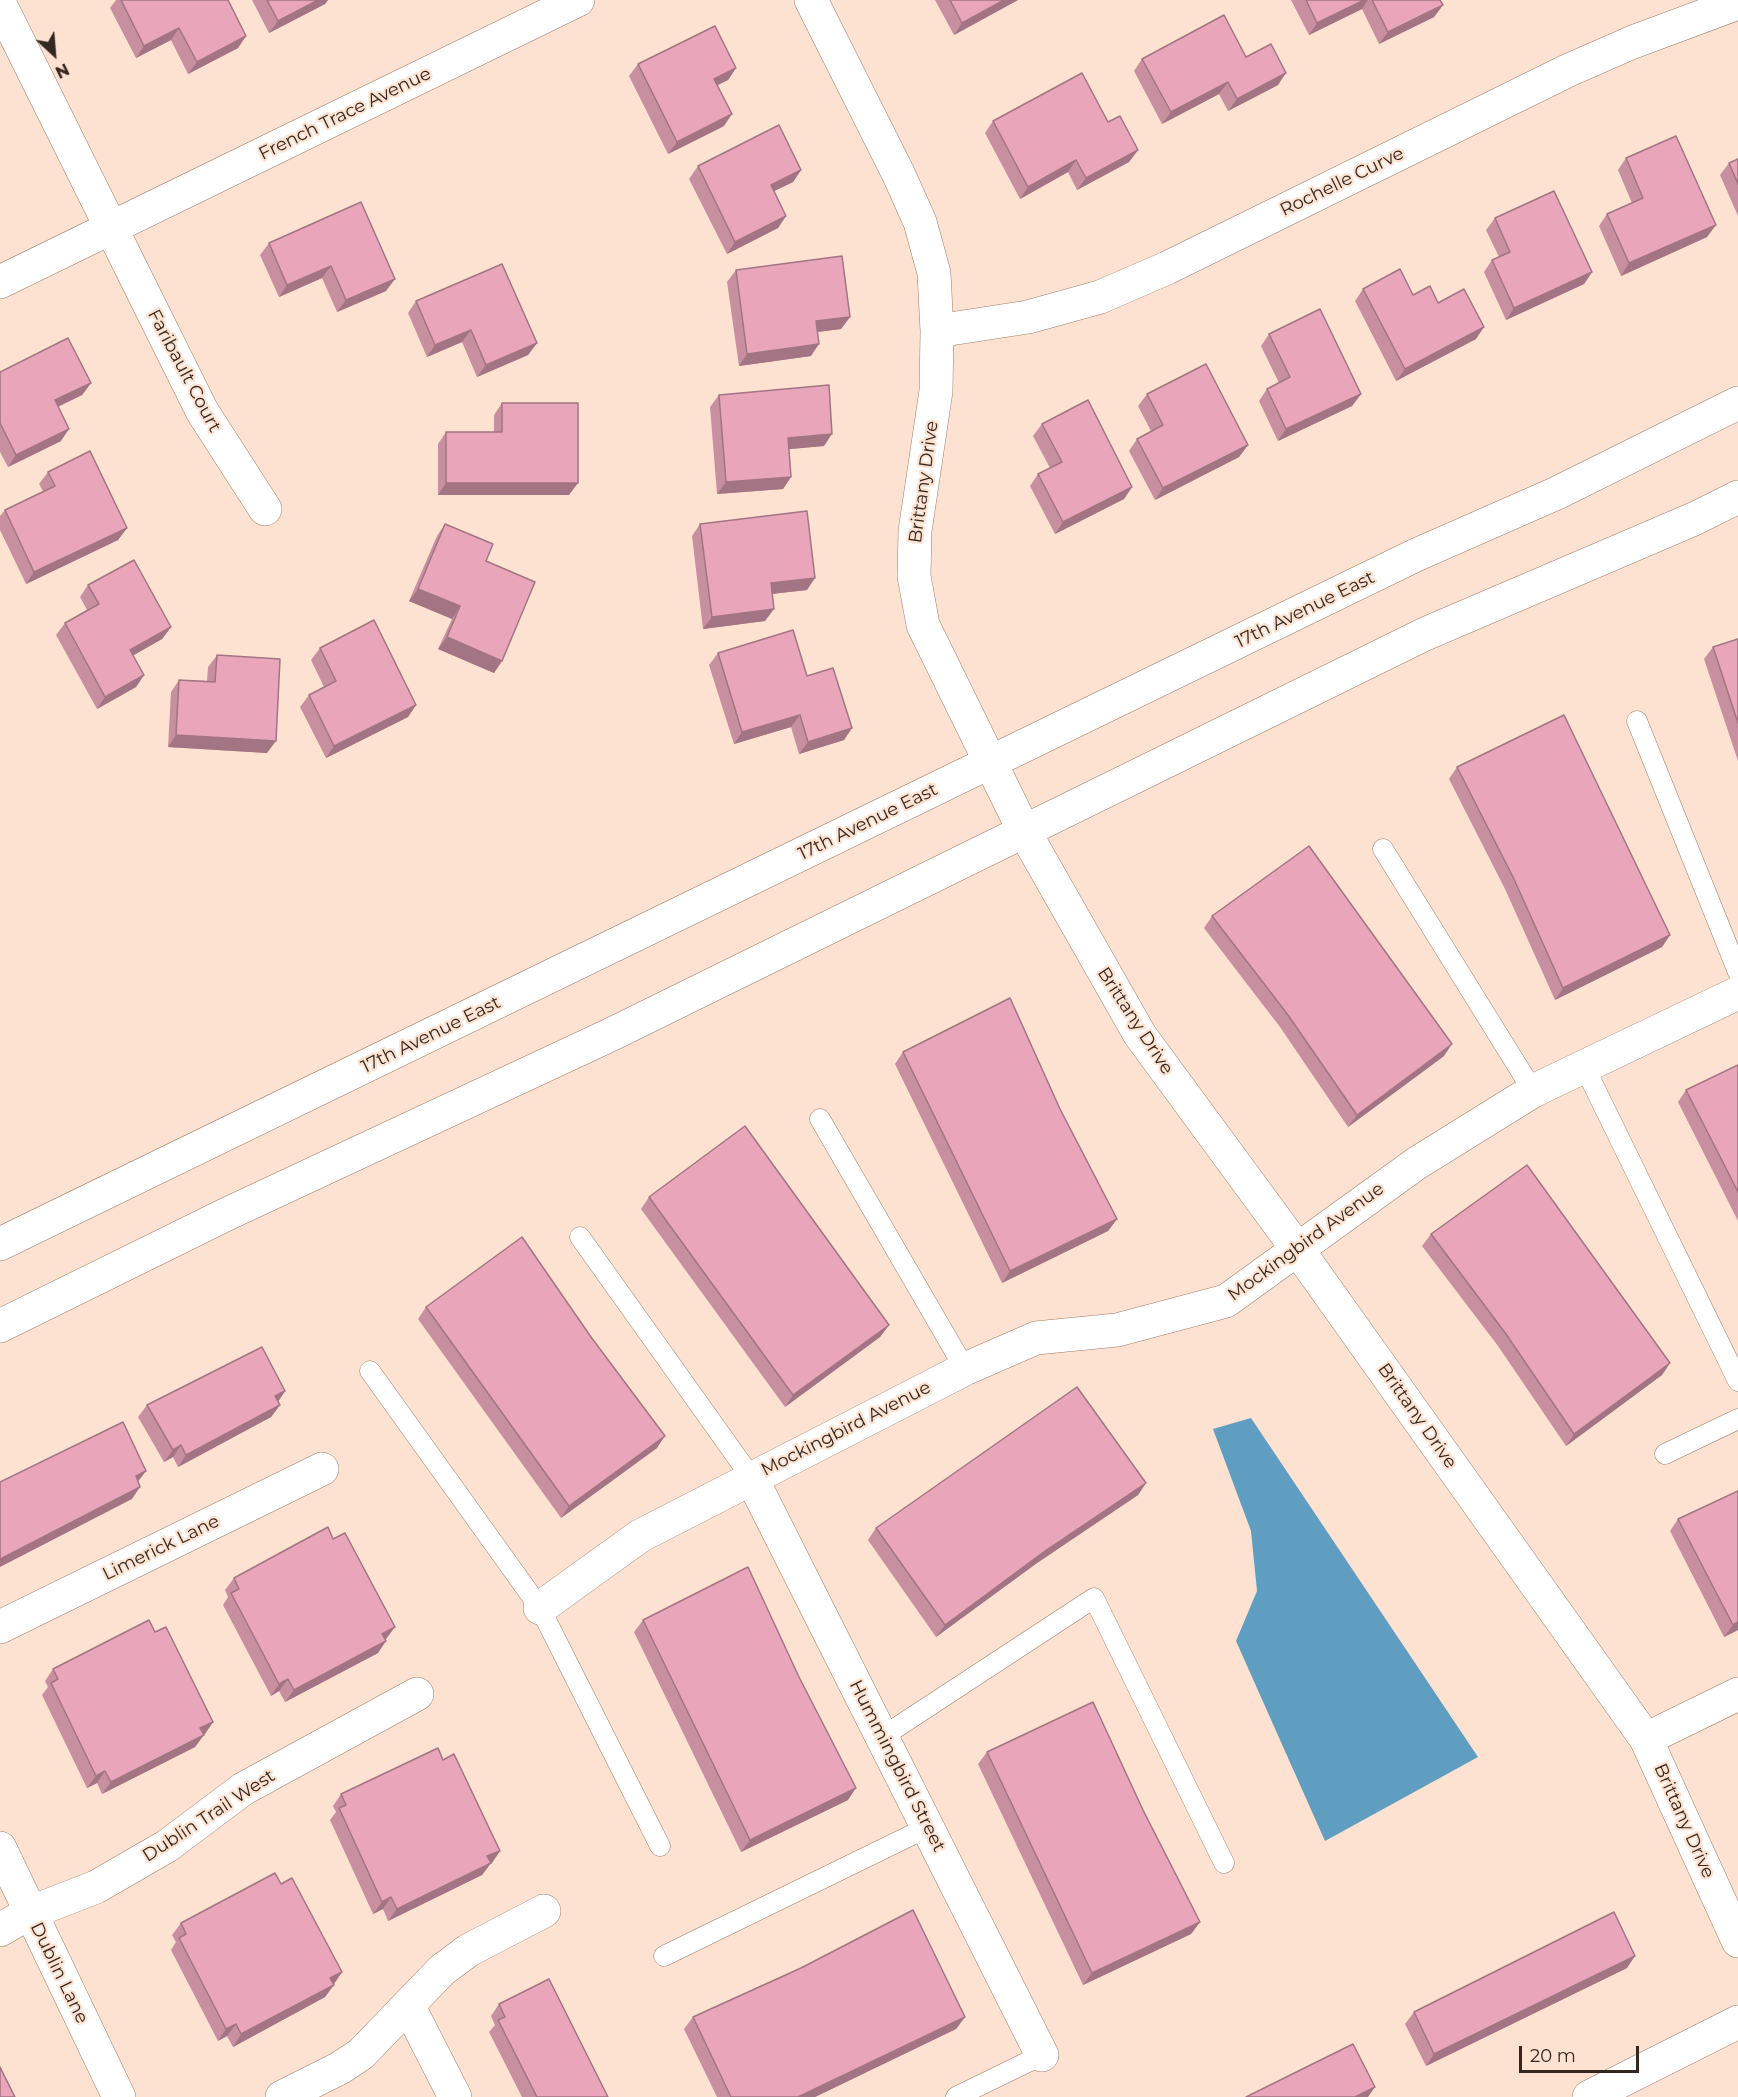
<!DOCTYPE html>
<html>
<head>
<meta charset="utf-8">
<style>
	body { margin:0 }
	#map { position:relative; width:1738px; height:2097px; overflow:hidden; background:#fee2d1; font-family:Montserrat,sans-serif }
	canvas { display:block }
	.north { position:absolute; left:24px; top:24px; width:60px; height:60px; -webkit-text-stroke:4px #fee2d1; paint-order:stroke; rotate:154deg; font-size:16px; font-weight:700; line-height:24px; text-align:center; color:#34271f }
	.north::after { content:''; display:block; margin:auto; width:21px; height:27px; background:#34271f; clip-path:polygon(50% 0,100% 100%,50% 72%,0 100%) }
	.scale { position:absolute; left:1519px; top:2046px; width:120px; height:27px; box-sizing:border-box; border:3px solid #34271f; border-top:0; padding-left:8px; font-size:18px; line-height:21px; white-space:nowrap; color:#34271f; -webkit-text-stroke:4px #fee2d1; paint-order:stroke }
</style>
</head>
<body>
<div id="map">
<canvas width="1738" height="2097"></canvas>
<div class="north">N</div>
<div class="scale">20 m</div>
</div>
<script>
const c = document.querySelector('canvas').getContext('2d');
c.lineJoin = 'round';
function fill(path, color) { c.fillStyle = color; c.fill(path, 'evenodd'); }
const poly = rows => new Path2D(rows.map(r => 'M' + r).join(''));
function strokePath(path, color, width, dash) { c.strokeStyle = color; c.lineWidth = width; c.lineCap = dash ? 'butt' : 'round'; c.setLineDash(dash || []); c.stroke(path); }
function drawText(font, color, halo, rows, align = 'center') {
  c.font = font + ' Montserrat,sans-serif'; c.lineWidth = 4.5; c.setLineDash([]); c.textBaseline = 'middle'; c.strokeStyle = halo; c.fillStyle = color; for (const [text, x, y, turn = 0] of rows) {
    c.save(); c.translate(x, y); c.rotate((+turn || 0) * Math.PI / 180); c.textAlign = isNaN(turn) ? turn : align; if (halo) c.strokeText(text, 0, 0); c.fillText(text, 0, 0); c.restore();
  }
}
const water = poly([
	[1251,1418,1478,1757,1325,1841,1236,1641,1257,1591,1251,1531,1213,1429]
]);
const lane = poly([
	[1637,721,1738,972],
	[1383,849,1533,1091],
	[1584,1066,1738,1381],
	[820,1119,965,1369],
	[580,1237,751,1477],
	[370,1371,540,1608,660,1846],
	[1665,1454,1738,1419],
	[882,1737,1094,1598,1224,1863],
	[664,1956,928,1827],
	[956,2097,1042,2055]
]);
const street = poly([
	[811,0,898,173,920,222,934,273,937,331,936,391,915,531,914,576,923,625,1024,831,1140,1035,1298,1250,1646,1739,1738,1941],
	[0,4,202,411,265,509],
	[0,282,578,0],
	[937,331,1028,317,1100,297,1167,268,1569,70,1633,42,1738,3],
	[751,1477,1042,2055],
	[540,1608,640,1536,965,1369,1036,1338,1117,1330,1226,1301,1417,1163,1533,1091,1738,993],
	[0,1627,322,1469],
	[1646,1739,1738,1694],
	[0,1848,119,2097],
	[0,1930,29,1913,96,1887,167,1846,243,1789,417,1694],
	[409,2007,455,2097],
	[282,2097,340,2068,361,2054,442,1970,469,1950,544,1911],
	[1589,2097,1738,2022]
]);
const secondary = poly([
	[0,1244,1416,555,1557,493,1738,403],
	[0,1326,227,1214,610,1035,1425,634,1696,518,1738,497]
]);
const wall = poly([
	[116,0,121,0,246,36,238,48,188,74,171,40,136,58,110,8],
	[252,0,328,0,325,4,269,33],
	[935,0,1018,0,954,35],
	[1291,0,1440,0,1443,5,1434,17,1379,44,1362,9,1309,35],
	[1246,57,1278,85,1228,111,1219,94,1162,124,1134,71,1142,59],
	[638,64,736,68,728,80,717,85,724,126,668,154,629,76],
	[993,121,1108,122,1138,150,1129,162,1077,190,1068,172,1020,199,985,133],
	[1626,158,1707,237,1621,276,1599,226,1607,214,1632,203,1618,170],
	[1738,159,1738,216,1720,175,1729,163],
	[698,166,801,170,793,182,774,191,786,216,778,228,727,254,689,179],
	[361,202,386,291,337,312,322,278,279,297,260,255,269,243],
	[1495,218,1592,272,1584,284,1506,320,1484,272,1492,260,1499,257,1486,230],
	[736,270,850,317,841,329,818,332,811,356,739,366,727,282],
	[1363,289,1413,295,1438,303,1476,339,1396,381,1355,301],
	[416,301,537,343,528,355,477,377,462,342,427,357,408,313],
	[1269,334,1361,394,1352,406,1278,441,1259,401,1267,389,1279,383,1261,346],
	[0,372,91,383,82,395,58,407,61,441,8,467,0,452],
	[1147,394,1248,445,1239,457,1155,500,1129,451,1137,439,1151,431,1138,406],
	[719,395,824,446,789,449,791,477,783,489,717,494,710,407],
	[502,403,569,495,438,495,438,444,446,432,494,432,494,415],
	[1042,424,1132,487,1124,499,1055,534,1030,486,1038,474,1050,468,1033,436],
	[48,472,127,528,118,540,26,584,0,530,0,516,5,510,43,491,39,484],
	[445,524,486,561,502,661,494,673,438,649,452,619,409,601,437,536],
	[700,524,807,590,772,594,765,621,703,629,692,536],
	[88,585,171,627,162,639,133,655,144,675,136,687,97,709,56,635,65,623,87,610,80,597],
	[1738,639,1738,761,1704,659,1713,647],
	[320,648,416,705,408,717,326,758,300,707,309,695,324,687,311,660],
	[718,653,807,676,852,728,844,740,799,754,791,727,734,744,709,665],
	[217,655,267,753,168,747,171,692,179,680,207,681,208,667],
	[1457,767,1670,935,1662,947,1555,1000,1505,889,1449,779],
	[1212,916,1444,1056,1348,1127,1280,1027,1204,928],
	[903,1052,1060,1109,1117,1219,1108,1231,1002,1283,895,1064],
	[1738,1065,1738,1221,1678,1102,1686,1090],
	[649,1197,889,1325,880,1337,785,1407,641,1209],
	[1431,1234,1670,1363,1662,1375,1566,1446,1498,1346,1422,1246],
	[426,1307,657,1448,561,1518,418,1319],
	[285,1391,278,1402,280,1405,271,1417,178,1467,173,1457,164,1462,138,1417,147,1405],
	[1146,1483,1138,1495,1037,1563,936,1637,868,1540,876,1528],
	[1678,1519,1738,1630,1724,1637,1670,1531],
	[234,1578,386,1639,378,1653,285,1702,279,1691,271,1696,223,1605,228,1597,225,1590],
	[643,1620,848,1800,741,1852,634,1632],
	[155,1632,213,1722,195,1747,102,1794,97,1783,87,1788,42,1695,48,1687,45,1681,53,1669],
	[987,1752,1143,1810,1200,1922,1191,1934,1083,1985,978,1764],
	[443,1760,500,1851,482,1875,388,1921,383,1909,373,1914,330,1820,336,1812,333,1806,341,1794],
	[281,1884,342,1972,325,1997,233,2047,227,2036,218,2041,171,1950,176,1942,172,1935,181,1923],
	[801,1968,965,2017,956,2029,815,2097,717,2097,684,2029,693,2017],
	[1627,1968,1426,2066,1405,2024,1414,2012],
	[499,2004,608,2097,522,2097,489,2032,495,2025,491,2016]
]);
const shadedWall = poly([
	[318,0,328,0,325,4,269,33,278,21],
	[1004,0,1018,0,954,35,962,23],
	[1364,0,1368,0,1362,9,1309,35,1317,23],
	[1443,5,1434,17,1379,44,1388,32],
	[179,28,171,40,136,58,144,46],
	[246,36,238,48,188,74,197,62],
	[736,68,728,80,706,91,714,79],
	[1286,73,1278,85,1228,111,1237,99],
	[1228,82,1219,94,1162,124,1171,112],
	[732,114,724,126,668,154,677,142],
	[1138,150,1129,162,1077,190,1086,178],
	[1076,160,1068,172,1020,199,1028,187],
	[801,170,793,182,762,197,771,185],
	[786,216,778,228,727,254,735,242],
	[1716,225,1707,237,1621,276,1629,263],
	[331,266,322,278,279,297,287,285],
	[1592,272,1584,284,1506,320,1514,308],
	[395,279,386,291,337,312,346,300],
	[850,317,841,329,808,333,816,321],
	[1484,327,1476,339,1396,381,1405,369],
	[471,330,462,342,427,357,435,345],
	[537,343,528,355,477,377,486,365],
	[819,344,811,356,739,366,747,354],
	[91,383,82,395,46,412,55,400],
	[1361,394,1352,406,1278,441,1286,429],
	[69,429,61,441,8,467,16,455],
	[832,434,824,446,780,450,788,438],
	[1248,445,1239,457,1155,500,1163,488],
	[791,477,783,489,717,494,726,482],
	[446,483,578,483,569,495,438,495],
	[1132,487,1124,499,1055,534,1063,522],
	[127,528,118,540,26,584,34,572],
	[815,578,807,590,762,595,771,583],
	[418,589,460,606,452,619,409,601],
	[774,609,765,621,703,629,712,617],
	[171,627,162,639,122,662,130,650],
	[447,637,502,661,494,673,438,649],
	[144,675,136,687,97,709,105,697],
	[416,705,408,717,326,758,334,746],
	[800,715,791,727,734,744,742,732],
	[852,728,844,740,799,754,808,742],
	[176,735,276,741,267,753,168,747],
	[1670,935,1662,947,1555,1000,1563,988],
	[1452,1044,1444,1056,1348,1127,1357,1115],
	[1117,1219,1108,1231,1002,1283,1010,1271],
	[889,1325,880,1337,785,1407,793,1395],
	[1670,1363,1662,1375,1566,1446,1574,1434],
	[285,1391,277,1403,275,1396],
	[280,1405,271,1417,178,1467,186,1455],
	[665,1436,657,1448,561,1518,569,1506],
	[181,1445,173,1457,164,1462,173,1450],
	[146,1471,137,1483,136,1476],
	[1146,1483,1138,1495,1037,1563,936,1637,945,1625,1045,1551],
	[140,1487,132,1499,0,1567,0,1559],
	[1738,1622,1738,1630,1724,1637,1733,1625],
	[395,1627,386,1639,374,1646,382,1634],
	[386,1641,378,1653,285,1702,294,1690],
	[288,1679,279,1691,271,1696,279,1684],
	[213,1722,205,1734,192,1740,200,1728],
	[204,1735,195,1747,102,1794,111,1782],
	[105,1771,97,1783,87,1788,96,1776],
	[856,1788,848,1800,741,1852,750,1840],
	[500,1851,492,1863,479,1868,487,1856],
	[491,1863,482,1875,388,1921,397,1909],
	[391,1897,383,1909,373,1914,382,1902],
	[1200,1922,1191,1934,1083,1985,1092,1973],
	[1635,1956,1627,1968,1426,2066,1434,2054],
	[342,1972,334,1984,321,1990,330,1978],
	[334,1985,325,1997,233,2047,241,2034],
	[965,2017,956,2029,815,2097,798,2097],
	[236,2024,227,2036,218,2041,226,2029],
	[1375,2087,1368,2097,1355,2097]
]);
const building = poly([
	[121,0,228,0,246,36,197,62,179,28,144,46,121,0],
	[267,0,318,0,278,21,267,0],
	[950,0,1004,0,962,23,950,0],
	[1306,0,1364,0,1317,23,1306,0],
	[1372,0,1440,0,1443,5,1388,32,1372,0],
	[1224,15,1246,57,1271,44,1286,73,1237,99,1228,82,1171,112,1142,59,1224,15],
	[715,26,736,68,714,79,732,114,677,142,638,64,715,26],
	[1082,73,1108,122,1120,116,1138,150,1086,178,1076,160,1028,187,993,121,1082,73],
	[779,125,801,170,771,185,786,216,735,242,698,166,779,125],
	[1676,136,1716,225,1629,263,1607,214,1643,198,1626,158,1676,136],
	[1738,159,1738,184,1729,163,1738,159],
	[1554,191,1592,272,1514,308,1492,260,1510,252,1495,218,1554,191],
	[361,202,395,279,346,300,331,266,287,285,269,243,361,202],
	[842,256,850,317,816,321,819,344,747,354,736,270,842,256],
	[502,264,537,343,486,365,471,330,435,345,416,301,502,264],
	[1400,269,1413,295,1430,286,1438,303,1464,289,1484,327,1405,369,1363,289,1400,269],
	[1320,309,1361,394,1286,429,1267,389,1290,377,1269,334,1320,309],
	[68,338,91,383,55,400,69,429,16,455,0,423,0,372,68,338],
	[1206,364,1248,445,1163,488,1137,439,1163,425,1147,394,1206,364],
	[829,385,832,434,788,438,791,477,726,482,719,395,829,385],
	[1088,400,1132,487,1063,522,1038,474,1062,462,1042,424,1088,400],
	[502,403,578,403,578,483,446,483,446,432,502,432,502,403],
	[90,451,127,528,34,572,5,510,55,486,48,472,90,451],
	[807,511,815,578,771,583,774,609,712,617,700,524,807,511],
	[445,524,493,544,486,561,535,582,502,661,447,637,460,606,418,589,445,524],
	[134,560,171,627,130,650,144,675,105,697,65,623,99,604,88,585,134,560],
	[374,620,416,705,334,746,309,695,336,681,320,648,374,620],
	[793,630,807,676,833,668,852,728,808,742,800,715,742,732,718,653,793,630],
	[1738,639,1738,723,1713,647,1738,639],
	[217,655,280,659,276,741,176,735,179,680,215,682,217,655],
	[1564,715,1670,935,1563,988,1513,877,1457,767,1564,715],
	[1309,846,1452,1044,1357,1115,1288,1015,1212,916,1309,846],
	[1010,998,1060,1109,1117,1219,1010,1271,903,1052,1010,998],
	[1738,1065,1738,1192,1686,1090,1738,1065],
	[745,1126,889,1325,793,1395,649,1197,745,1126],
	[1527,1165,1670,1363,1574,1434,1506,1334,1431,1234,1527,1165],
	[522,1237,591,1337,665,1436,569,1506,426,1307,522,1237],
	[262,1347,285,1391,275,1396,280,1405,186,1455,181,1445,173,1450,147,1405,262,1347],
	[1077,1387,1146,1483,1045,1551,945,1625,876,1528,1077,1387],
	[123,1422,146,1471,136,1476,140,1487,0,1559,0,1482,123,1422],
	[1738,1491,1738,1622,1733,1625,1678,1519,1738,1491],
	[328,1527,333,1539,345,1533,395,1627,382,1634,386,1641,294,1690,288,1679,279,1684,231,1593,239,1589,234,1578,328,1527],
	[748,1567,799,1677,856,1788,750,1840,643,1620,748,1567],
	[149,1620,155,1632,166,1627,213,1722,200,1728,204,1735,111,1782,105,1771,96,1776,51,1683,58,1679,53,1669,149,1620],
	[1093,1702,1143,1810,1200,1922,1092,1973,987,1752,1093,1702],
	[438,1748,443,1760,454,1754,500,1851,487,1856,491,1863,397,1909,391,1897,382,1902,339,1808,346,1805,341,1794,438,1748],
	[275,1873,281,1884,292,1878,342,1972,330,1978,334,1985,241,2034,236,2024,226,2029,179,1938,186,1934,181,1923,275,1873],
	[913,1910,965,2017,798,2097,731,2097,693,2017,801,1968,913,1910],
	[1614,1912,1635,1956,1434,2054,1414,2012,1614,1912],
	[549,1979,608,2097,537,2097,498,2020,505,2017,499,2004,549,1979],
	[1353,2044,1375,2087,1355,2097,1246,2097,1353,2044],
	[0,2067,15,2097,0,2097,0,2067]
]);
const streetNames = [
	["French Trace Avenue",345,114,-26],
	["Rochelle Curve",1342,182,-26],
	["Faribault Court",184,371,62],
	["Brittany Drive",924,482,-82],
	["17th Avenue East",1305,610,-26],
	["17th Avenue East",868,822,-26],
	["Brittany Drive",1135,1021,57],
	["17th Avenue East",431,1035,-26],
	["Mockingbird Avenue",1306,1242,-36],
	["Brittany Drive",1417,1416,55],
	["Mockingbird Avenue",846,1429,-27],
	["Limerick Lane",161,1548,-26],
	["Hummingbird Street",897,1766,63],
	["Dublin Trail West",209,1816,-33],
	["Brittany Drive",1684,1821,66],
	["Dublin Lane",59,1973,64]
];
fill(water, '#5f9dc1');
strokePath(lane, '#9c7d6a', 21);
strokePath(street, '#9c7d6a', 34);
strokePath(secondary, '#9c7d6a', 34);
strokePath(lane, '#fff', 20);
strokePath(street, '#fff', 33);
strokePath(secondary, '#fff', 33);
fill(wall, '#c88fa1');
fill(shadedWall, '#a37483');
fill(building, '#e9a6bb');
strokePath(building, '#a37483', 1.5);
drawText('18px', '#34271f', '#fee2d1', streetNames);
</script>
</body>
</html>
